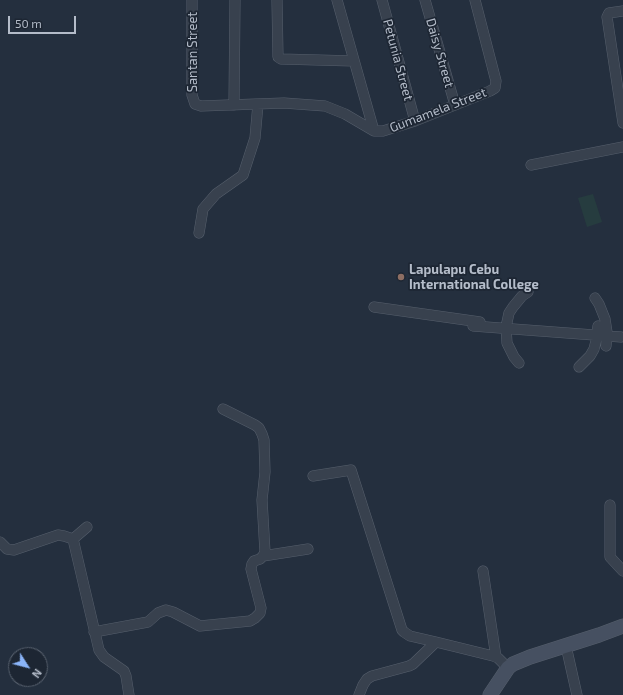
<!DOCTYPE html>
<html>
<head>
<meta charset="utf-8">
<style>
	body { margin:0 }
	#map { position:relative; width:623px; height:695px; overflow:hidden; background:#242f3e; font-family:"Exo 2",sans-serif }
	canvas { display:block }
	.north { position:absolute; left:8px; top:647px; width:40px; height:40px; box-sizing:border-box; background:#1d2633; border:1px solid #59626f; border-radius:50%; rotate:126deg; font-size:11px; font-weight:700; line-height:16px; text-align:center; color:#b4bcc9 }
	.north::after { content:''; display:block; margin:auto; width:14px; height:18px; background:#8ab4f8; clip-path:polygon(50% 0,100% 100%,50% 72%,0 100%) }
	.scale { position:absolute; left:8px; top:16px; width:68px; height:18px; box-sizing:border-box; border:2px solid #b4bcc9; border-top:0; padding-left:5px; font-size:12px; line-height:14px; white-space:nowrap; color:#b4bcc9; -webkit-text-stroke:3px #1d2633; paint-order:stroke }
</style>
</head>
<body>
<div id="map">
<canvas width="623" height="695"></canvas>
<div class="north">N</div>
<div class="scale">50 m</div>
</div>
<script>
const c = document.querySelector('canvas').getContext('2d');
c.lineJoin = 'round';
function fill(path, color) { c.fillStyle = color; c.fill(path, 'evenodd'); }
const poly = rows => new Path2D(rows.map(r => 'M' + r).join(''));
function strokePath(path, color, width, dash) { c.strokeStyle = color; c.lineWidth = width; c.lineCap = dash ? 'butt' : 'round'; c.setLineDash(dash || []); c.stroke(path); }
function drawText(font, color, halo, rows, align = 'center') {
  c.font = font + ' "Exo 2",sans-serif'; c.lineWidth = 3.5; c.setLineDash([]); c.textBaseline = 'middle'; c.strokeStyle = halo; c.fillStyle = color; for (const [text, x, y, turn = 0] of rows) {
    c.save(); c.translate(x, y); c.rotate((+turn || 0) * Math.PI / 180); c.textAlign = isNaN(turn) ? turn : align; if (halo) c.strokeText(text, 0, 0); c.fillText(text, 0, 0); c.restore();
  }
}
const green = poly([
	[593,194,602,222,587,227,578,198]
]);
const street = poly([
	[192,0,192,95,195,104,201,106,284,103,325,106,345,114,374,131,383,131,415,121,490,91,495,88,496,81,475,0],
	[277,0,278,57,281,59,354,61],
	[337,0,374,131],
	[382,0,415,121],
	[425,0,455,105],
	[623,11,609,13,607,17,623,123],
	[234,105,235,0],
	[531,165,623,147],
	[199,233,203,209,216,194,243,175,255,138,258,104],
	[595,298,599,304,605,319,607,332,606,346],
	[374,307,480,322,479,324],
	[473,326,621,337],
	[519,363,514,357,507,343,506,327,509,313,513,307,522,296,528,292],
	[579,367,590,356,594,349,596,341,598,326],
	[313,476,351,470,402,630,404,632,410,636,436,642,493,656,498,658,508,668],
	[610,505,610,557,623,571],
	[87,527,73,539,99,650,104,657,124,671,126,676,129,695],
	[0,542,7,549,14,550,58,535,64,536,73,539],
	[263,556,308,549],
	[483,571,496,657],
	[94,632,148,622,158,613,166,610,173,612,200,626,250,621,255,618,260,613,261,608,251,569,252,564,254,561,260,559,263,556,265,552,262,500,265,472,264,440,262,434,259,428,255,425,223,409],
	[566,646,577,695],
	[359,695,363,685,367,679,372,676,409,666,413,664,436,642]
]);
const secondary = poly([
	[490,695,508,668,513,664,530,657,599,635,623,626]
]);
const markers = [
	[401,277,4,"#8d6e63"]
];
const streetNames = [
	["Santan Street",193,52,-90],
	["Daisy Street",440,53,74],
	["Petunia Street",398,60,75],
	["Gumamela Street",438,110,-21]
];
const poiNames = [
	["Lapulapu Cebu",409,270],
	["International College",409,285]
];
fill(green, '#263c3f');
strokePath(street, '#565f6c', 11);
strokePath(secondary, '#565f6c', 15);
strokePath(street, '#38414e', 10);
strokePath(secondary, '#465061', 14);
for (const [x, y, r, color] of markers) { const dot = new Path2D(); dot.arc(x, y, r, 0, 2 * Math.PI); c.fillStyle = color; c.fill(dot); strokePath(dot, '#1d2633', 1.5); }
drawText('13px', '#b4bcc9', '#1d2633', streetNames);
drawText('bold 13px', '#b4bcc9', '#1d2633', poiNames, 'left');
</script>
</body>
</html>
